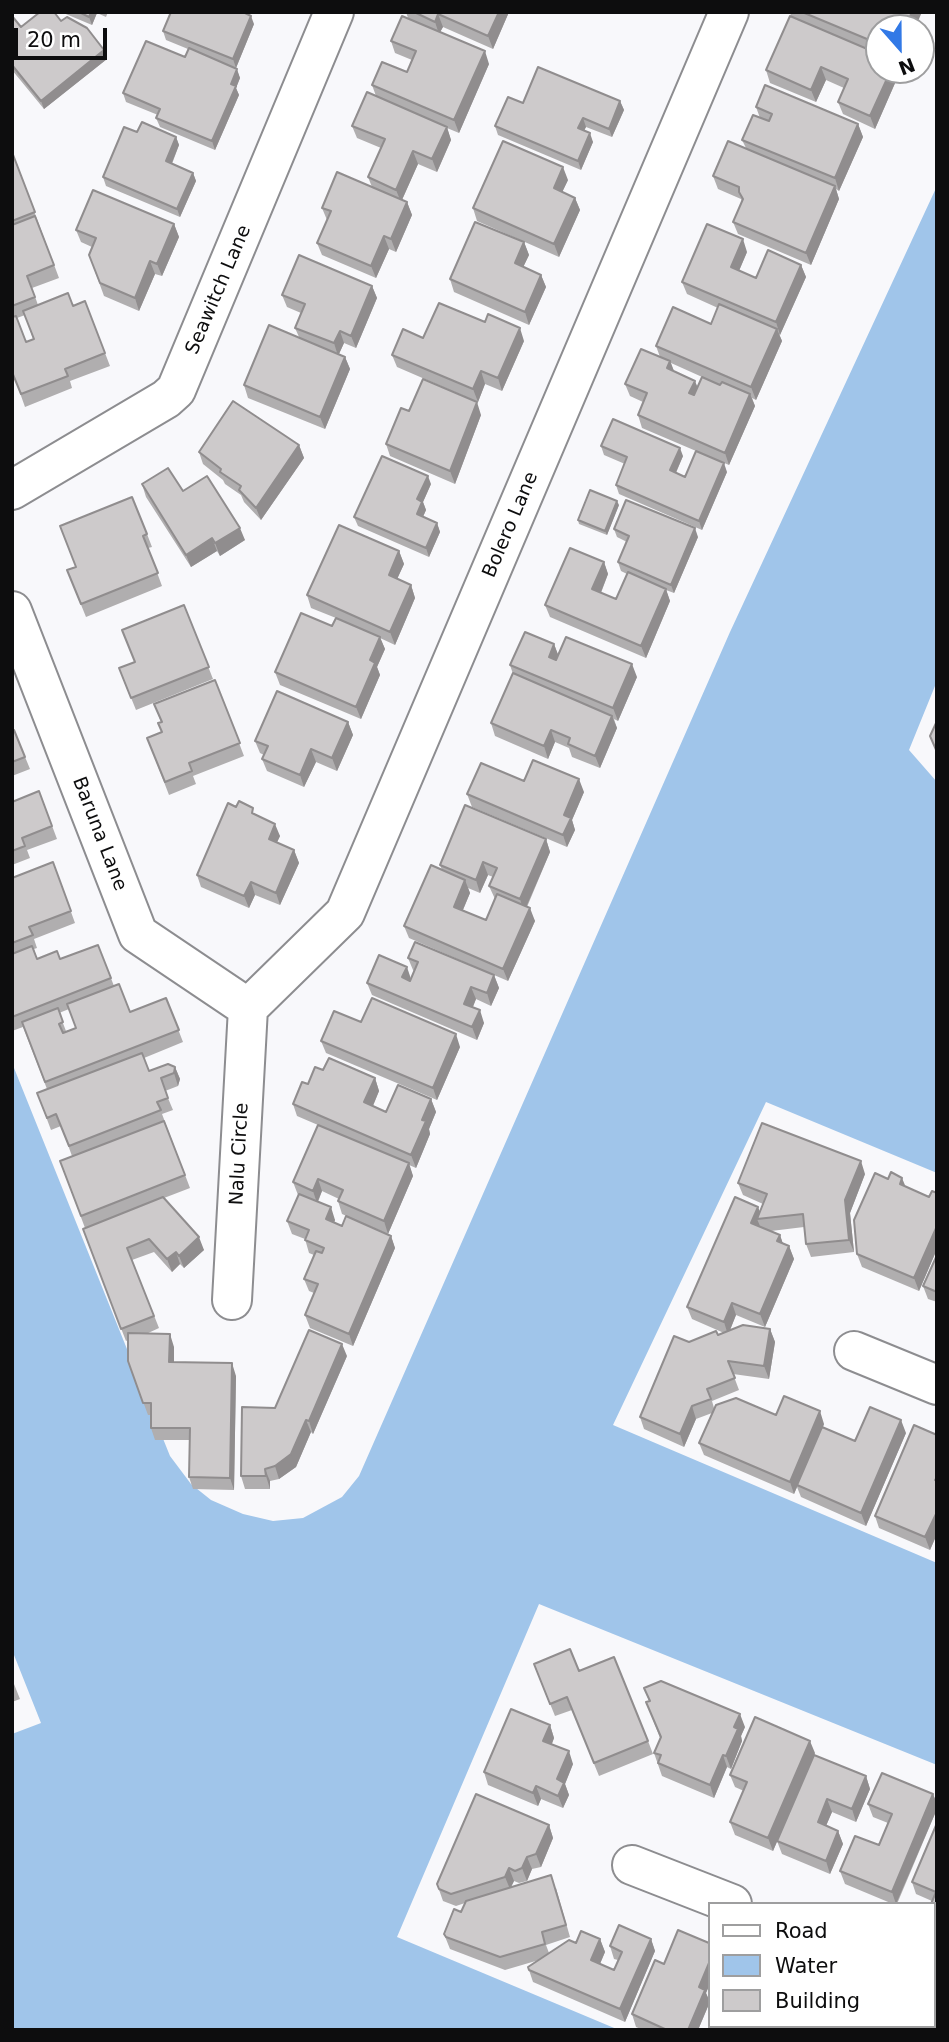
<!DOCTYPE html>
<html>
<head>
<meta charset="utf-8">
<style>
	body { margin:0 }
	#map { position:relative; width:949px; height:2042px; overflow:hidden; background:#f8f8fb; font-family:"DejaVu Sans",sans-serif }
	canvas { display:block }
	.frame { position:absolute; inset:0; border:14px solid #0d0d0e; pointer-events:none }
	.legend { position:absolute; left:708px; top:1902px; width:228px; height:126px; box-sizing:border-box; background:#fff; border:2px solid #9e9e9f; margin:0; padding:9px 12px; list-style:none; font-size:21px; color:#0d0d0e }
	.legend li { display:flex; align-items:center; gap:14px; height:35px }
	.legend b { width:35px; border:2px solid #9e9e9f }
	.north { position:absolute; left:865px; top:14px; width:70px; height:70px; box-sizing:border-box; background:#fff; border:2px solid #9e9e9f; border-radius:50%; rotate:159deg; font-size:19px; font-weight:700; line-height:28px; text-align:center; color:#0d0d0e }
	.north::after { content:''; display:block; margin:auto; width:24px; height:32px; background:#3279e6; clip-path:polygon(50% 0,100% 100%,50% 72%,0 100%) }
	.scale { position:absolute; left:14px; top:28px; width:93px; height:32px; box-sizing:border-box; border:4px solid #0d0d0e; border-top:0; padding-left:9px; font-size:21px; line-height:24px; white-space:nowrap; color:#0d0d0e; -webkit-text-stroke:5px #fff; paint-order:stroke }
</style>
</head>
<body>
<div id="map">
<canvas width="949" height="2042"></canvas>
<div class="frame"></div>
<ul class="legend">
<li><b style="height:9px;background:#fff"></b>Road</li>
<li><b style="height:19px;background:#a0c5ea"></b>Water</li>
<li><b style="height:19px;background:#cdcacb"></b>Building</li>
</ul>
<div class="north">N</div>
<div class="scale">20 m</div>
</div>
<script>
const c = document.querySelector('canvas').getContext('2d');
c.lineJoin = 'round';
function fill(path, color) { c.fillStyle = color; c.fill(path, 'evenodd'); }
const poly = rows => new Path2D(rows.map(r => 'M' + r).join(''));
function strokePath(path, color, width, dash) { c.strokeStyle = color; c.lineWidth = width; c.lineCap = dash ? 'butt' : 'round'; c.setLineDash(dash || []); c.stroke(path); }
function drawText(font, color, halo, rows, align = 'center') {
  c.font = font + ' "DejaVu Sans",sans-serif'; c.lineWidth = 5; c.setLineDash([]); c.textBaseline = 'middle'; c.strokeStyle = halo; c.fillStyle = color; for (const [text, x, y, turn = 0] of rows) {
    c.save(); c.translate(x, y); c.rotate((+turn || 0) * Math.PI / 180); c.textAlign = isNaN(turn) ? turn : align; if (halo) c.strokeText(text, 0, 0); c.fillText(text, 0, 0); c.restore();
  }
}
const water = poly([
	[937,186,937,681,909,750,937,782,937,1173,766,1102,613,1425,937,1563,937,1765,539,1604,397,1937,619,2030,12,2030,12,1734,41,1723,12,1650,12,1063,170,1456,191,1484,211,1500,243,1514,273,1521,303,1518,342,1497,359,1476,730,632]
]);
const minor = poly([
	[12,490,166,399,176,390,334,12],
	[12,611,138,934,248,1008],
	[248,1008,345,913,729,12],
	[232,1300,248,1008],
	[854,1351,937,1385],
	[632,1865,732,1904],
	[933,1981,937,1983]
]);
const wall = poly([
	[61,12,108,12,106,17,97,13,92,25],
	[406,12,509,12,493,49,443,27,440,32,489,64,459,133,447,128,451,140,437,172,418,164,402,200,407,202,412,215,396,252,389,249,376,278,322,255,317,243,327,220,322,208,372,187,368,177,381,148,357,138,352,126,376,96,372,85,407,72,412,60,395,53,391,41,408,18],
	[790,12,922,12,879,28,879,70,899,74,875,129,843,114,838,102,844,88,826,80,816,102,770,83,766,70,791,16],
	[12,16,21,27,104,50,107,59,44,109,12,70],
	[254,24,236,68,240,78,236,88,239,95,215,150,160,127,156,118,158,115,126,102,123,93,185,57,188,49,166,40,163,31],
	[620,101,624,110,612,137,586,127,584,130,593,142,581,170,498,135,495,126,523,103],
	[756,107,858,124,863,137,839,191,836,189,839,199,811,265,738,234,733,222,742,201,741,199,718,189,713,176,746,148,742,140,760,118],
	[137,132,176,137,179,145,172,164,193,173,196,181,180,217,106,186,103,177],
	[12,152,59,278,32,288,38,305,73,306,85,301,110,366,70,381,72,388,25,407,15,379,12,380],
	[25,315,33,339,26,342,17,318],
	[568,180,562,192,575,198,580,210,559,257,477,221,473,208],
	[174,224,179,237,162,276,155,274,139,311,104,296,89,255,92,247,81,242,76,230],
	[524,242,529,255,523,267,541,275,546,287,529,325,454,292,450,279],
	[747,252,739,271,756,278,801,265,806,277,780,335,779,334,782,341,756,400,752,398,755,406,729,465,642,428,638,415,643,402,630,396,625,384,660,357,656,346,711,324,718,308,687,294,682,282],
	[671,363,720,385,697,388,674,371],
	[372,286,377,298,356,348,344,343,339,354,345,357,350,369,325,429,248,398,244,385,299,337,295,328,301,313,287,307,282,295],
	[423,338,524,341,502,391,485,384,478,402,397,367,392,355],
	[409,411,481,415,455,484,390,456,386,444],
	[299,445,304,458,261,520,244,502,241,495,225,484,223,480,203,464,199,452],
	[601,446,683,456,676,473,685,477,727,472,702,530,619,494,616,485,625,464,604,455],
	[142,484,183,491,245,540,220,556,217,551,191,567,146,497],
	[431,484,423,502,426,510,423,517,437,523,440,532,429,557,358,526,354,517],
	[619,505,607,535,579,524,578,520],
	[614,529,698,537,674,593,666,590,670,601,646,658,550,617,545,605,604,562,608,574,601,593,616,599,627,574,621,571,618,562,627,542,617,537],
	[147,534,152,547,148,548,162,586,86,617,67,570],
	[399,551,404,564,397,579,411,585,415,598,395,645,380,638,385,649,377,667,380,675,361,719,280,685,275,672,332,626,336,618,311,608,307,595],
	[184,605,213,679,136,710,119,668,135,662],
	[554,644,558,655,637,677,618,721,614,719,617,728,600,768,572,757,569,748,555,742,548,759,495,736,491,723,513,674,510,665],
	[215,680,244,756,193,776,196,784,169,795,147,738,162,732,161,722,154,704],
	[348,722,353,735,337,771,316,762,304,787,267,771,262,759,264,755,260,753,255,741],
	[14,730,30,769,12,776,12,731],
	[524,781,584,792,572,820,575,830,567,847,472,807,467,794],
	[39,791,57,839,27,850,30,858,12,865,12,802],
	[256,816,280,836,277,842,294,850,299,863,280,905,255,895,249,908,201,887,197,875],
	[546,839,550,852,527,907,535,921,508,981,494,975,499,988,491,1006,476,999,473,1007,484,1023,477,1040,372,995,367,983,411,978,414,971,413,970,408,958,485,971,409,938,404,926,442,870,440,865],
	[488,875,493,877,489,886,495,899,486,920,463,910,470,893,468,888,480,893],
	[53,862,75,923,34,939,37,948,34,949,37,959,60,959,98,945,114,986,130,1012,166,998,183,1042,144,1058,149,1071,175,1067,180,1079,178,1086,165,1091,173,1110,162,1114,190,1188,164,1198,204,1250,184,1268,180,1264,172,1272,154,1252,132,1260,159,1328,146,1334,174,1347,174,1362,236,1376,234,1490,193,1489,189,1477,189,1440,155,1440,151,1428,151,1415,148,1415,128,1361,128,1340,126,1341,87,1241,85,1228,60,1161,72,1156,61,1126,51,1130,42,1106,47,1089,23,1027,12,1031,12,878],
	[69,1009,76,1028,66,1031,59,1013],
	[361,1022,460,1047,437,1100,326,1053,321,1041],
	[323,1070,375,1078,379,1091,373,1106,386,1112,431,1099,436,1112,429,1129,430,1134,416,1168,409,1165,413,1176,388,1234,342,1214,338,1201,339,1199,322,1191,318,1202,335,1220,334,1223,342,1226,391,1236,395,1248,353,1346,310,1328,305,1315,314,1293,309,1291,304,1279,314,1255,309,1253,305,1239,292,1234,287,1221,298,1195,293,1182,318,1125,297,1116,293,1104,308,1084],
	[865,1174,850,1213,854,1252,811,1257,806,1244,804,1227,771,1231,780,1235,783,1244,789,1246,794,1259,765,1327,736,1315,730,1330,770,1329,775,1342,769,1379,733,1374,739,1390,712,1401,714,1408,776,1415,824,1424,823,1427,855,1441,906,1433,866,1526,801,1497,797,1487,794,1494,704,1455,699,1443,712,1413,696,1419,684,1447,644,1429,640,1417,689,1342,724,1333,692,1319,687,1307,760,1212,763,1204,743,1195,738,1183],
	[906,1187,929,1197,937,1193,937,1249,919,1291,862,1267,857,1254],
	[937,1255,937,1302,928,1299,923,1286],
	[347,1356,313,1434,311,1432,296,1467,279,1479,270,1481,270,1489,245,1489,241,1476,275,1408],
	[937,1435,937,1534,930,1550,879,1528,875,1516],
	[534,1664,579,1671,648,1741,653,1754,599,1776,572,1710,555,1716],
	[12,1679,20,1699,12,1702],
	[644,1688,745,1727,741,1736,742,1741,731,1769,727,1767,714,1798,662,1776,654,1753,660,1738,646,1702,649,1701],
	[550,1725,554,1738,552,1744,573,1764,565,1784,569,1795,563,1808,541,1799,538,1806,488,1785,484,1772],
	[815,1753,773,1851,735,1835,730,1822,744,1791,735,1787,730,1775],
	[814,1755,866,1776,870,1789,856,1822,832,1812,826,1826,838,1831,843,1844,830,1874,782,1854,777,1841],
	[933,1794,937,1804,937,1809,897,1904,893,1904,845,1884,840,1871,879,1845,888,1823,873,1817,868,1804],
	[937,1823,937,1935,933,1933,933,1904,932,1901,916,1894,912,1882],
	[549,1825,553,1838,541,1867,532,1869,527,1881,519,1883,514,1881,511,1887,556,1888,570,1937,546,1945,549,1953,576,1943,600,1939,605,1952,600,1964,614,1970,618,1960,614,1959,610,1946,651,1939,655,1951,625,2022,533,1982,528,1967,539,1960,505,1970,450,1949,444,1934,461,1912,465,1903,456,1906,443,1901,437,1884],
	[709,1943,709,1986,706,1993,709,2000,709,2004,698,2030,643,2030,636,2027,632,2014,664,1964]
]);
const shadedWall = poly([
	[91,12,97,13,92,25,89,17],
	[499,12,509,12,493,49,488,36],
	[912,12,922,12,915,28,905,28],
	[438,14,443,27,439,34,435,22],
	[251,16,254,24,236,68,233,59],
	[104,50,107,59,44,109,41,101],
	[485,51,489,64,459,133,454,120],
	[821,67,826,80,816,102,811,90],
	[237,69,240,78,236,88,239,95,215,150,212,141,231,84],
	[891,70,898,70,899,74,875,129,870,116],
	[620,101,624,110,612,137,609,129],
	[583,118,586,127,581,137,578,128],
	[858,124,863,137,839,191,835,178],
	[447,127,451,140,437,172,432,159],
	[590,133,593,142,581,170,578,161],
	[176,137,179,145,169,170,166,161],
	[413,151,418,164,401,202,396,190],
	[563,167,568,180,558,201,554,188],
	[193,173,196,181,180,217,177,209],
	[835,186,839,199,811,265,806,253],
	[575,198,580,210,559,257,554,244],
	[407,202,412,215,396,252,391,239],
	[174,224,179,237,162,276,157,264],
	[384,236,389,249,376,278,371,266],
	[743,239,747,252,735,280,731,267],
	[524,242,529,255,519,276,515,263],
	[150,261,155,274,139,311,135,298],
	[801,265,806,277,780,335,776,322],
	[541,275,546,287,529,325,525,312],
	[372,286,377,298,356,348,351,336],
	[520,328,524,341,502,391,498,378],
	[777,329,782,341,756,400,751,387],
	[340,331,344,343,338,356,334,343],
	[345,357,350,369,325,429,320,417],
	[670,361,675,374,667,368],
	[481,371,485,384,478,402,473,389],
	[695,381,700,393,694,406,689,393],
	[750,394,755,406,729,465,725,453],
	[477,402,481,415,455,484,450,471],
	[299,445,304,458,261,520,256,508],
	[680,448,683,456,673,479,670,470],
	[724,463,727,472,702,530,699,521],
	[428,476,431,484,423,502,426,510,420,523,417,514,417,499],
	[617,501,619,505,607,535,605,531],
	[437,523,440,532,429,557,426,548],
	[240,528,245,540,220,556,215,543],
	[695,528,698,537,674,593,671,585],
	[212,538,217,551,191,567,186,555],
	[399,551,404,564,393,588,389,575],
	[604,562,608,574,597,602,592,589],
	[411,585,415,598,395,645,390,632],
	[666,589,670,601,646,658,641,646],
	[380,637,385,649,377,667,380,675,361,719,356,707,370,660],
	[554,644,559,657,554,670,549,657],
	[632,664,637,677,618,721,613,708],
	[612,716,617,728,600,768,595,756],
	[348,722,353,735,337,771,332,758],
	[551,730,555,742,548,759,544,746],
	[311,749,316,762,304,787,300,775],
	[579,779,584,792,572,820,575,830,567,847,563,835,564,815],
	[275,824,280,836,273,851,269,839],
	[546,839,550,852,524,912,520,899],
	[294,850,299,863,280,905,276,893],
	[483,862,488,875,480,893,476,880],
	[465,880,470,893,459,919,454,907],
	[251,882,255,895,249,908,244,896],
	[530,908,535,921,508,981,503,969],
	[407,967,411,979,406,990,402,977],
	[494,975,499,988,491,1006,487,993],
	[471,987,476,999,469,1016,464,1004],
	[480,1010,484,1023,477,1040,472,1027],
	[456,1034,460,1047,437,1100,433,1088],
	[175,1067,180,1079,178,1086,174,1073],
	[375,1078,379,1091,369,1115,364,1102],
	[431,1099,436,1112,429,1129,430,1134,416,1168,411,1155,422,1120],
	[861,1161,865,1174,850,1213,854,1252,849,1240,845,1200],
	[409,1163,413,1176,388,1234,384,1221],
	[902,1178,907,1190,900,1184],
	[318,1179,322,1191,317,1203,313,1191],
	[331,1207,335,1220,330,1232,326,1219],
	[758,1207,763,1219,757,1219,760,1226,751,1223],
	[937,1226,937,1249,919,1291,914,1278],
	[780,1235,784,1247,777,1241],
	[391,1236,395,1248,353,1346,349,1334],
	[199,1237,204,1250,184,1268,179,1256],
	[789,1246,794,1259,765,1327,760,1314],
	[176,1252,180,1264,172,1272,167,1259],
	[732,1303,736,1315,728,1335,724,1322],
	[770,1329,775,1342,769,1379,764,1366],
	[170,1334,174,1347,174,1375,169,1362],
	[342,1344,347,1356,313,1434,309,1421],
	[232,1363,236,1376,234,1490,230,1478],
	[692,1406,696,1419,684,1447,680,1434],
	[820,1411,824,1424,794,1494,790,1482],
	[306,1420,311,1432,296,1467,279,1479,275,1466],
	[901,1420,906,1433,866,1526,861,1513],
	[265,1469,270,1481,270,1489,266,1476],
	[936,1514,937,1517,937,1534,930,1550,925,1537],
	[740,1714,745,1727,741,1736,742,1741,731,1769,726,1756,734,1727],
	[550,1725,554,1738,548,1753,543,1741],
	[810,1741,815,1753,773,1851,768,1838],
	[569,1751,573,1764,565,1784,569,1795,563,1808,558,1796,557,1779],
	[723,1755,727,1767,714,1798,710,1785],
	[866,1776,870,1789,856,1822,852,1809],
	[536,1786,541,1799,538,1806,533,1793],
	[933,1794,937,1804,937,1809,896,1904,892,1892],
	[827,1799,832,1812,822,1835,818,1822],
	[549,1825,553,1838,541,1867,536,1854],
	[838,1831,843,1844,830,1874,826,1861],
	[527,1857,532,1869,527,1881,522,1868],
	[509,1868,514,1881,510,1889,505,1877],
	[600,1939,605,1952,596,1973,591,1960],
	[651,1939,655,1951,625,2022,620,2009],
	[709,1963,709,1986,706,1993,709,2000,709,2004,698,2030,688,2030,699,1987],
	[770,2026,777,2026,775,2030,768,2030],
	[844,2026,854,2026,852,2030,842,2030],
	[922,2026,927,2026,928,2030,921,2030]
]);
const building = poly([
	[40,12,54,12,61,21,67,17,87,28,104,50,41,101,12,65,12,16,21,27,40,12],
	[79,12,91,12,89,17,79,12],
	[171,12,243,12,251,16,233,59,163,31,171,12],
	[414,12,499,12,488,36,438,14,435,22,414,12],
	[802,12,912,12,905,28,879,28,879,44,802,12],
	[402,16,485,51,454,120,372,85,382,62,407,72,416,51,391,41,402,16],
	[790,16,879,54,879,70,891,70,870,116,838,102,848,79,821,67,811,90,766,70,790,16],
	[146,41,185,57,189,48,237,69,231,84,236,86,212,141,156,118,160,109,123,93,146,41],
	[538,67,620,101,609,129,583,118,578,128,590,133,578,161,495,126,508,97,523,103,538,67],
	[765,85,858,124,835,178,742,140,753,115,769,121,772,114,756,107,765,85],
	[367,92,447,127,432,159,413,151,396,190,368,177,385,139,352,126,367,92],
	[142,122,176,137,166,161,193,173,177,209,103,177,124,127,137,132,142,122],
	[503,141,563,167,554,188,575,198,554,244,473,208,503,141],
	[728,141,835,186,806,253,733,222,743,199,739,192,739,187,713,176,728,141],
	[12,152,35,212,12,221,12,152],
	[337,172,407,202,391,239,384,236,371,266,317,243,331,211,322,208,337,172],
	[93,190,174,224,157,264,150,261,135,298,100,283,89,255,96,238,76,230,93,190],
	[35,216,54,265,27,276,35,297,12,306,12,225,35,216],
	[475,222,524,242,515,263,541,275,525,312,450,279,475,222],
	[707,224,743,239,731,267,756,278,768,250,801,265,776,322,682,282,707,224],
	[299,255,372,286,351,336,340,331,334,343,295,328,305,304,282,295,299,255],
	[68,293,73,306,85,301,105,353,65,369,68,376,21,394,12,372,12,317,16,316,26,342,34,339,23,311,68,293],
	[439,303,485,322,488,314,520,328,498,378,481,371,473,389,392,355,403,329,423,338,439,303],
	[719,304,777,329,751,387,656,346,673,307,711,324,719,304],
	[269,325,345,357,320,417,244,385,269,325],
	[641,349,670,361,667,368,695,381,689,393,694,395,702,377,720,385,722,382,750,394,725,453,638,415,647,393,625,384,641,349],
	[423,379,477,402,450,471,386,444,401,408,409,411,423,379],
	[233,401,299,445,256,508,239,490,241,486,220,472,221,469,199,452,233,401],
	[613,419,680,448,670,470,685,477,696,451,724,463,699,521,616,485,627,457,601,446,613,419],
	[382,456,428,476,417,499,422,502,417,514,437,523,426,548,354,517,382,456],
	[168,468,183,491,207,476,240,528,215,543,212,538,186,555,142,484,168,468],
	[590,490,617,501,605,531,578,520,590,490],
	[132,497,147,534,143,536,158,573,81,604,67,570,76,567,60,526,132,497],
	[626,500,695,528,671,585,618,562,629,536,614,529,626,500],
	[339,525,399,551,389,575,411,585,390,632,307,595,339,525],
	[570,548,604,562,592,589,616,599,628,572,666,589,641,646,545,605,570,548],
	[184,605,209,667,131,698,119,668,135,662,122,630,184,605],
	[301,613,332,626,336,618,380,637,370,660,375,663,356,707,275,672,301,613],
	[525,632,554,644,549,657,556,660,566,637,632,664,613,708,510,665,525,632],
	[513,673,612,716,595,756,568,744,570,738,551,730,544,746,491,723,513,673],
	[215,680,240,743,189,763,192,771,165,782,147,738,162,732,158,723,162,722,154,704,215,680],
	[277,691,348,722,332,758,311,749,300,775,262,759,268,746,255,741,277,691],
	[937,721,937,752,930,736,937,721],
	[14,730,25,757,12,762,12,731,14,730],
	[533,760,579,779,564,815,571,818,563,835,467,794,481,763,524,781,533,760],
	[39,791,52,826,22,838,25,846,12,851,12,802,39,791],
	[239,801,253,808,252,813,275,824,269,839,294,850,276,893,251,882,244,896,197,875,228,803,236,807,239,801],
	[465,805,546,839,520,899,489,886,497,868,483,862,476,880,440,865,465,805],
	[53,862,71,911,29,927,33,935,12,943,12,878,53,862],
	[431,865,465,880,454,907,486,920,497,894,530,908,503,969,404,926,431,865],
	[415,942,494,975,487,993,471,987,464,1004,480,1010,472,1027,367,983,379,955,407,967,402,977,410,981,418,962,408,958,415,942],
	[98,945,111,978,12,1017,12,954,32,946,37,959,57,951,60,959,98,945],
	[119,984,130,1012,166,998,179,1030,45,1082,22,1022,58,1008,63,1022,59,1024,63,1033,76,1028,67,1004,119,984],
	[372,998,456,1034,433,1088,321,1041,334,1011,361,1022,372,998],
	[142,1053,149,1071,168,1064,175,1067,174,1073,161,1078,168,1098,157,1102,161,1110,69,1146,56,1114,47,1118,37,1093,142,1053],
	[329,1058,375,1078,364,1102,386,1112,398,1085,431,1099,422,1120,426,1121,411,1155,293,1104,302,1082,308,1084,315,1067,323,1070,329,1058],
	[164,1121,185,1175,81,1216,60,1161,164,1121],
	[762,1123,861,1161,845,1200,849,1240,806,1244,803,1214,757,1219,767,1194,738,1183,762,1123],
	[318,1125,409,1163,384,1221,338,1201,343,1190,318,1179,313,1191,293,1182,318,1125],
	[891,1172,902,1178,900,1184,929,1197,932,1191,937,1193,937,1226,914,1278,857,1254,854,1220,875,1173,888,1179,891,1172],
	[299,1194,331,1207,326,1219,342,1226,346,1216,391,1236,349,1334,305,1315,318,1284,304,1279,316,1251,322,1253,324,1248,305,1240,309,1230,287,1221,299,1194],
	[163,1197,199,1237,179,1256,176,1252,167,1259,149,1239,127,1248,154,1316,121,1329,83,1229,163,1197],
	[735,1197,758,1207,751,1223,780,1235,777,1241,789,1246,760,1314,732,1303,724,1322,687,1307,735,1197],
	[937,1255,937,1292,923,1286,937,1255],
	[743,1325,770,1329,764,1366,728,1361,735,1378,707,1389,711,1399,692,1406,680,1434,640,1417,674,1336,689,1342,716,1331,718,1335,743,1325],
	[309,1330,342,1344,309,1421,306,1420,291,1454,275,1466,265,1469,266,1476,241,1476,242,1407,275,1408,309,1330],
	[128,1333,170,1334,169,1362,232,1363,230,1478,189,1477,190,1428,151,1428,151,1403,143,1403,128,1361,128,1333],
	[784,1396,820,1411,790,1482,699,1443,716,1405,736,1398,776,1415,784,1396],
	[870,1407,901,1420,861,1513,797,1485,822,1427,855,1441,870,1407],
	[914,1425,937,1435,937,1477,935,1480,937,1481,937,1514,936,1514,925,1537,875,1516,914,1425],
	[570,1649,579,1671,614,1657,648,1741,594,1763,567,1697,550,1704,534,1664,570,1649],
	[661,1681,740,1714,734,1727,738,1729,726,1756,723,1755,710,1785,658,1763,661,1755,654,1753,661,1737,646,1702,650,1701,644,1688,661,1681],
	[511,1709,550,1725,543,1741,569,1751,557,1779,564,1783,558,1796,536,1786,533,1793,484,1772,511,1709],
	[755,1717,810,1741,768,1838,730,1822,747,1782,730,1775,755,1717],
	[814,1755,866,1776,852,1809,827,1799,818,1822,838,1831,826,1861,777,1841,814,1755],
	[882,1773,933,1794,892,1892,840,1871,855,1836,879,1845,892,1814,868,1804,882,1773],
	[476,1794,549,1825,536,1854,527,1857,522,1868,515,1871,509,1868,505,1877,451,1894,439,1889,437,1884,476,1794],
	[937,1823,937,1924,933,1923,933,1904,931,1904,936,1892,912,1882,937,1823],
	[551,1875,566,1925,542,1932,545,1944,500,1957,446,1937,444,1934,454,1909,461,1912,466,1901,551,1875],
	[619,1925,651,1939,620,2009,529,1970,528,1967,569,1940,576,1943,581,1931,600,1939,591,1960,614,1970,622,1952,610,1946,619,1925],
	[678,1930,709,1943,709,1963,699,1987,705,1990,688,2030,667,2030,632,2014,655,1960,664,1964,678,1930],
	[737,2026,770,2026,768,2030,735,2030,737,2026],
	[800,2026,844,2026,842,2030,798,2030,800,2026],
	[891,2026,922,2026,921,2030,889,2030,891,2026]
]);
const streetNames = [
	["Seawitch Lane",219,290,-67],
	["Bolero Lane",511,525,-67],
	["Baruna Lane",99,834,69],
	["Nalu Circle",240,1154,-87]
];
fill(water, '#a0c5ea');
strokePath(minor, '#8d8d90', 42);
strokePath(minor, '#fff', 38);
fill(wall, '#b0aeaf');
fill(shadedWall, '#908d8e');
fill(building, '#cdcacb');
strokePath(building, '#908d8e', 2);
drawText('19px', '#0d0d0e', '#fff', streetNames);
</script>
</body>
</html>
